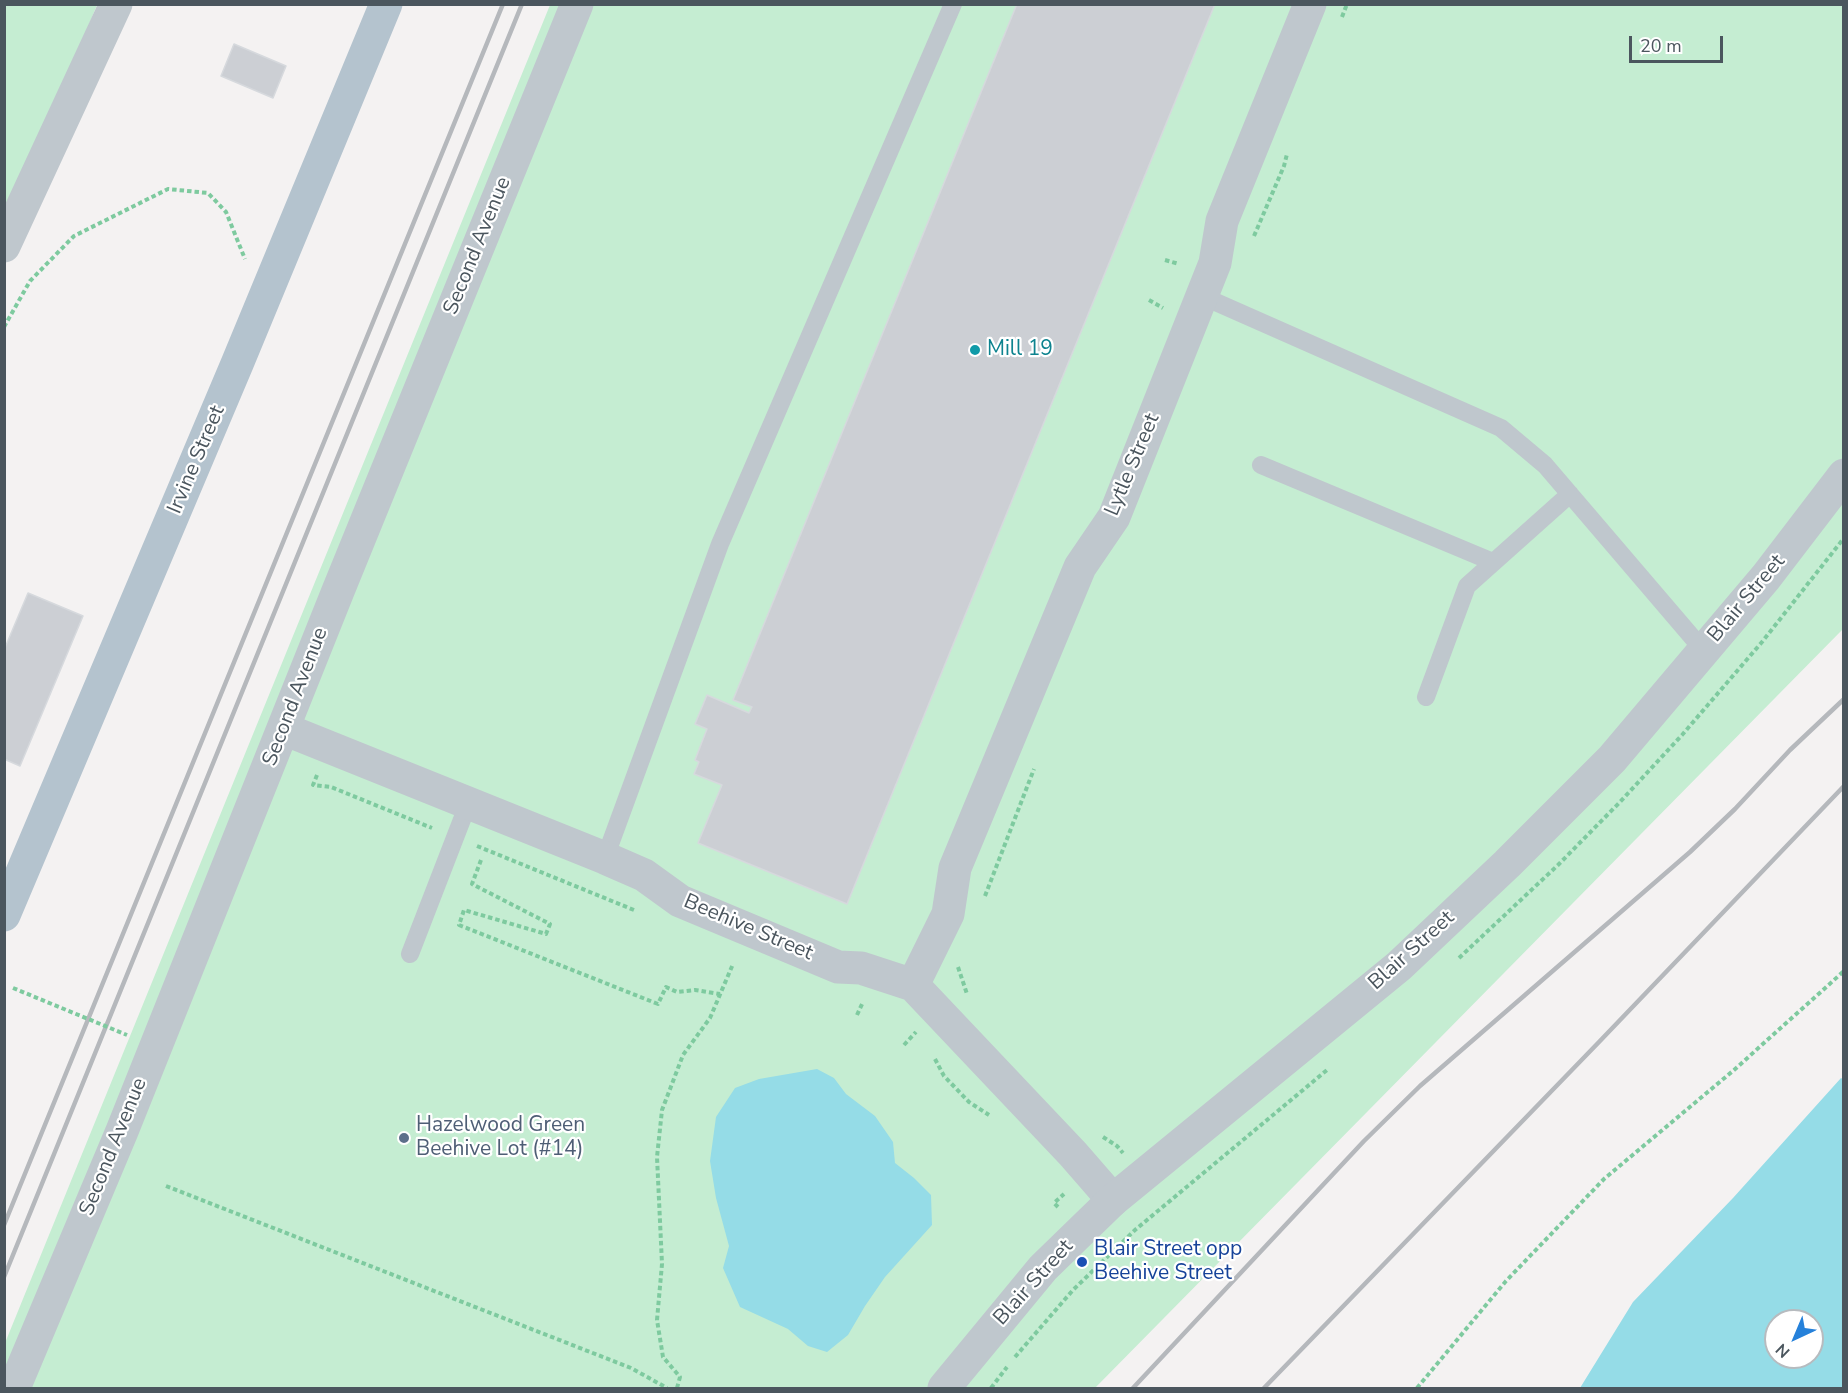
<!DOCTYPE html>
<html>
<head>
<meta charset="utf-8">
<style>
	body { margin:0 }
	#map { position:relative; width:1848px; height:1393px; overflow:hidden; background:#f4f2f2; font-family:"Nunito Sans",sans-serif }
	canvas { display:block }
	.frame { position:absolute; inset:0; border:6px solid #4b565e; pointer-events:none }
	.north { position:absolute; left:1764px; top:1309px; width:60px; height:60px; box-sizing:border-box; background:#fff; border:2px solid #b7bbbf; border-radius:50%; rotate:224deg; font-size:16px; font-weight:700; line-height:24px; text-align:center; color:#4b565e }
	.north::after { content:''; display:block; margin:auto; width:21px; height:27px; background:#2681da; clip-path:polygon(50% 0,100% 100%,50% 72%,0 100%) }
	.scale { position:absolute; left:1629px; top:36px; width:94px; height:27px; box-sizing:border-box; border:3px solid #4b565e; border-top:0; padding-left:8px; font-size:18px; line-height:21px; white-space:nowrap; color:#4b565e; -webkit-text-stroke:4px #fff; paint-order:stroke }
</style>
</head>
<body>
<div id="map">
<canvas width="1848" height="1393"></canvas>
<div class="frame"></div>
<div class="north">N</div>
<div class="scale">20 m</div>
</div>
<script>
const c = document.querySelector('canvas').getContext('2d');
c.lineJoin = 'round';
function fill(path, color) { c.fillStyle = color; c.fill(path, 'evenodd'); }
const poly = rows => new Path2D(rows.map(r => 'M' + r).join(''));
function strokePath(path, color, width, dash) { c.strokeStyle = color; c.lineWidth = width; c.lineCap = dash ? 'butt' : 'round'; c.setLineDash(dash || []); c.stroke(path); }
function drawText(font, color, halo, rows, align = 'center') {
  c.font = font + ' "Nunito Sans",sans-serif'; c.lineWidth = 4.5; c.setLineDash([]); c.textBaseline = 'middle'; c.strokeStyle = halo; c.fillStyle = color; for (const [text, x, y, turn = 0] of rows) {
    c.save(); c.translate(x, y); c.rotate((+turn || 0) * Math.PI / 180); c.textAlign = isNaN(turn) ? turn : align; if (halo) c.strokeText(text, 0, 0); c.fillText(text, 0, 0); c.restore();
  }
}
const green = poly([
	[5,5,97,5,5,227],
	[550,5,1843,5,1843,629,1095,1388,5,1388,5,1343]
]);
const water = poly([
	[817,1069,834,1078,846,1094,875,1116,893,1142,895,1163,914,1178,931,1195,932,1225,885,1277,865,1306,848,1335,827,1352,808,1346,788,1329,740,1307,723,1268,729,1246,716,1198,710,1161,716,1117,735,1088,759,1079],
	[1841,1078,1844,1080,1843,1388,1580,1388,1633,1302,1733,1198],
	[1776,1321,1812,1321,1812,1357,1776,1357]
]);
const building = poly([
	[1017,4,1215,4,847,904,698,843,722,785,694,774,699,762,695,760,707,729,695,724,707,695,749,713,752,707,733,700,1017,4],
	[234,44,286,66,273,98,221,76,234,44],
	[28,593,83,616,20,766,4,759,4,650,28,593]
]);
const path = poly([
	[1342,17,1347,4],
	[1254,236,1284,166,1287,154],
	[1165,260,1179,264],
	[1149,300,1163,308],
	[4,327,30,281,74,236,168,189,208,193,226,212,245,259],
	[317,775,313,785,331,787,432,828],
	[477,846,634,910],
	[481,860,472,884,550,924,546,934,464,910,459,925,658,1004,666,987,677,992,695,990,720,994],
	[985,896,1034,769],
	[1459,958,1558,865,1620,802,1682,735,1762,642,1844,538],
	[958,967,967,994],
	[857,1015,863,1002],
	[904,1045,916,1032],
	[935,1059,944,1076,969,1102,989,1115],
	[1103,1137,1117,1146,1123,1153],
	[166,1186,631,1368,667,1388],
	[1058,1207,1054,1203,1064,1194],
	[1015,1357,1073,1290,1135,1230,1327,1070],
	[677,1388,680,1377,663,1357,657,1320,662,1264,657,1157,662,1110,683,1055,710,1018,733,964],
	[991,1388,1007,1367],
	[1417,1388,1506,1281,1604,1179,1734,1070,1844,971]
]);
const service = poly([
	[1202,296,1501,428,1545,465,1704,651],
	[1261,465,1493,562],
	[1426,697,1467,586,1570,494],
	[605,858,720,544,953,4],
	[410,954,468,804]
]);
const minor = poly([
	[4,246,116,4],
	[284,729,605,858,644,875,680,901,838,967,861,968,913,985,1073,1154,1113,1200],
	[913,985,948,914,955,868,1080,567,1114,517,1215,263,1222,221,1310,4],
	[14,1388,122,1131,338,591,577,4]
]);
const tertiary = poly([
	[944,1388,1043,1268,1113,1200,1399,966,1507,864,1612,759,1766,577,1844,475]
]);
const primary = poly([
	[4,915,237,364,386,4]
]);
const rail = poly([
	[4,1225,503,4],
	[4,1277,522,4],
	[1133,1388,1364,1141,1420,1086,1690,852,1735,809,1790,750,1844,699],
	[1264,1388,1599,1042,1844,786]
]);
const pathBridge = poly([
	[13,988,127,1035]
]);
const markers = [
	[975,350,6,"#0f9aa8"],
	[404,1138,6,"#5c6f8a"],
	[1082,1262,6,"#1a4fb4"]
];
const streetNames = [
	["Second Avenue",478,246,-68],
	["Irvine Street",197,460,-67],
	["Lytle Street",1133,465,-67],
	["Blair Street",1747,599,-50],
	["Second Avenue",296,697,-69],
	["Beehive Street",748,928,23],
	["Blair Street",1412,951,-42],
	["Second Avenue",114,1147,-68],
	["Blair Street",1034,1283,-48]
];
const cultureNames = [
	["Mill 19",987,350]
];
const serviceNames = [
	["Hazelwood Green",416,1126],
	["Beehive Lot (#14)",416,1150]
];
const transitNames = [
	["Blair Street opp",1094,1250],
	["Beehive Street",1094,1274]
];
fill(green, '#c5edd2');
fill(water, '#95dce7');
fill(building, '#cccfd4');
strokePath(building, '#d6d9dd', 1.5);
strokePath(path, '#7eca9f', 4, [4.5, 3]);
strokePath(service, '#bfc7cd', 18);
strokePath(minor, '#bfc7cd', 33);
strokePath(tertiary, '#bfc7cd', 33);
strokePath(primary, '#b4c3ce', 33);
strokePath(rail, '#b5b8bc', 4.5);
strokePath(pathBridge, '#7eca9f', 4, [4.5, 3]);
for (const [x, y, r, color] of markers) { const dot = new Path2D(); dot.arc(x, y, r, 0, 2 * Math.PI); c.fillStyle = color; c.fill(dot); strokePath(dot, '#fff', 2); }
drawText('21px', '#4b565e', '#fff', streetNames);
drawText('21px', '#0d838f', '#fff', cultureNames, 'left');
drawText('21px', '#4e5e75', '#fff', serviceNames, 'left');
drawText('21px', '#164399', '#fff', transitNames, 'left');
</script>
</body>
</html>
